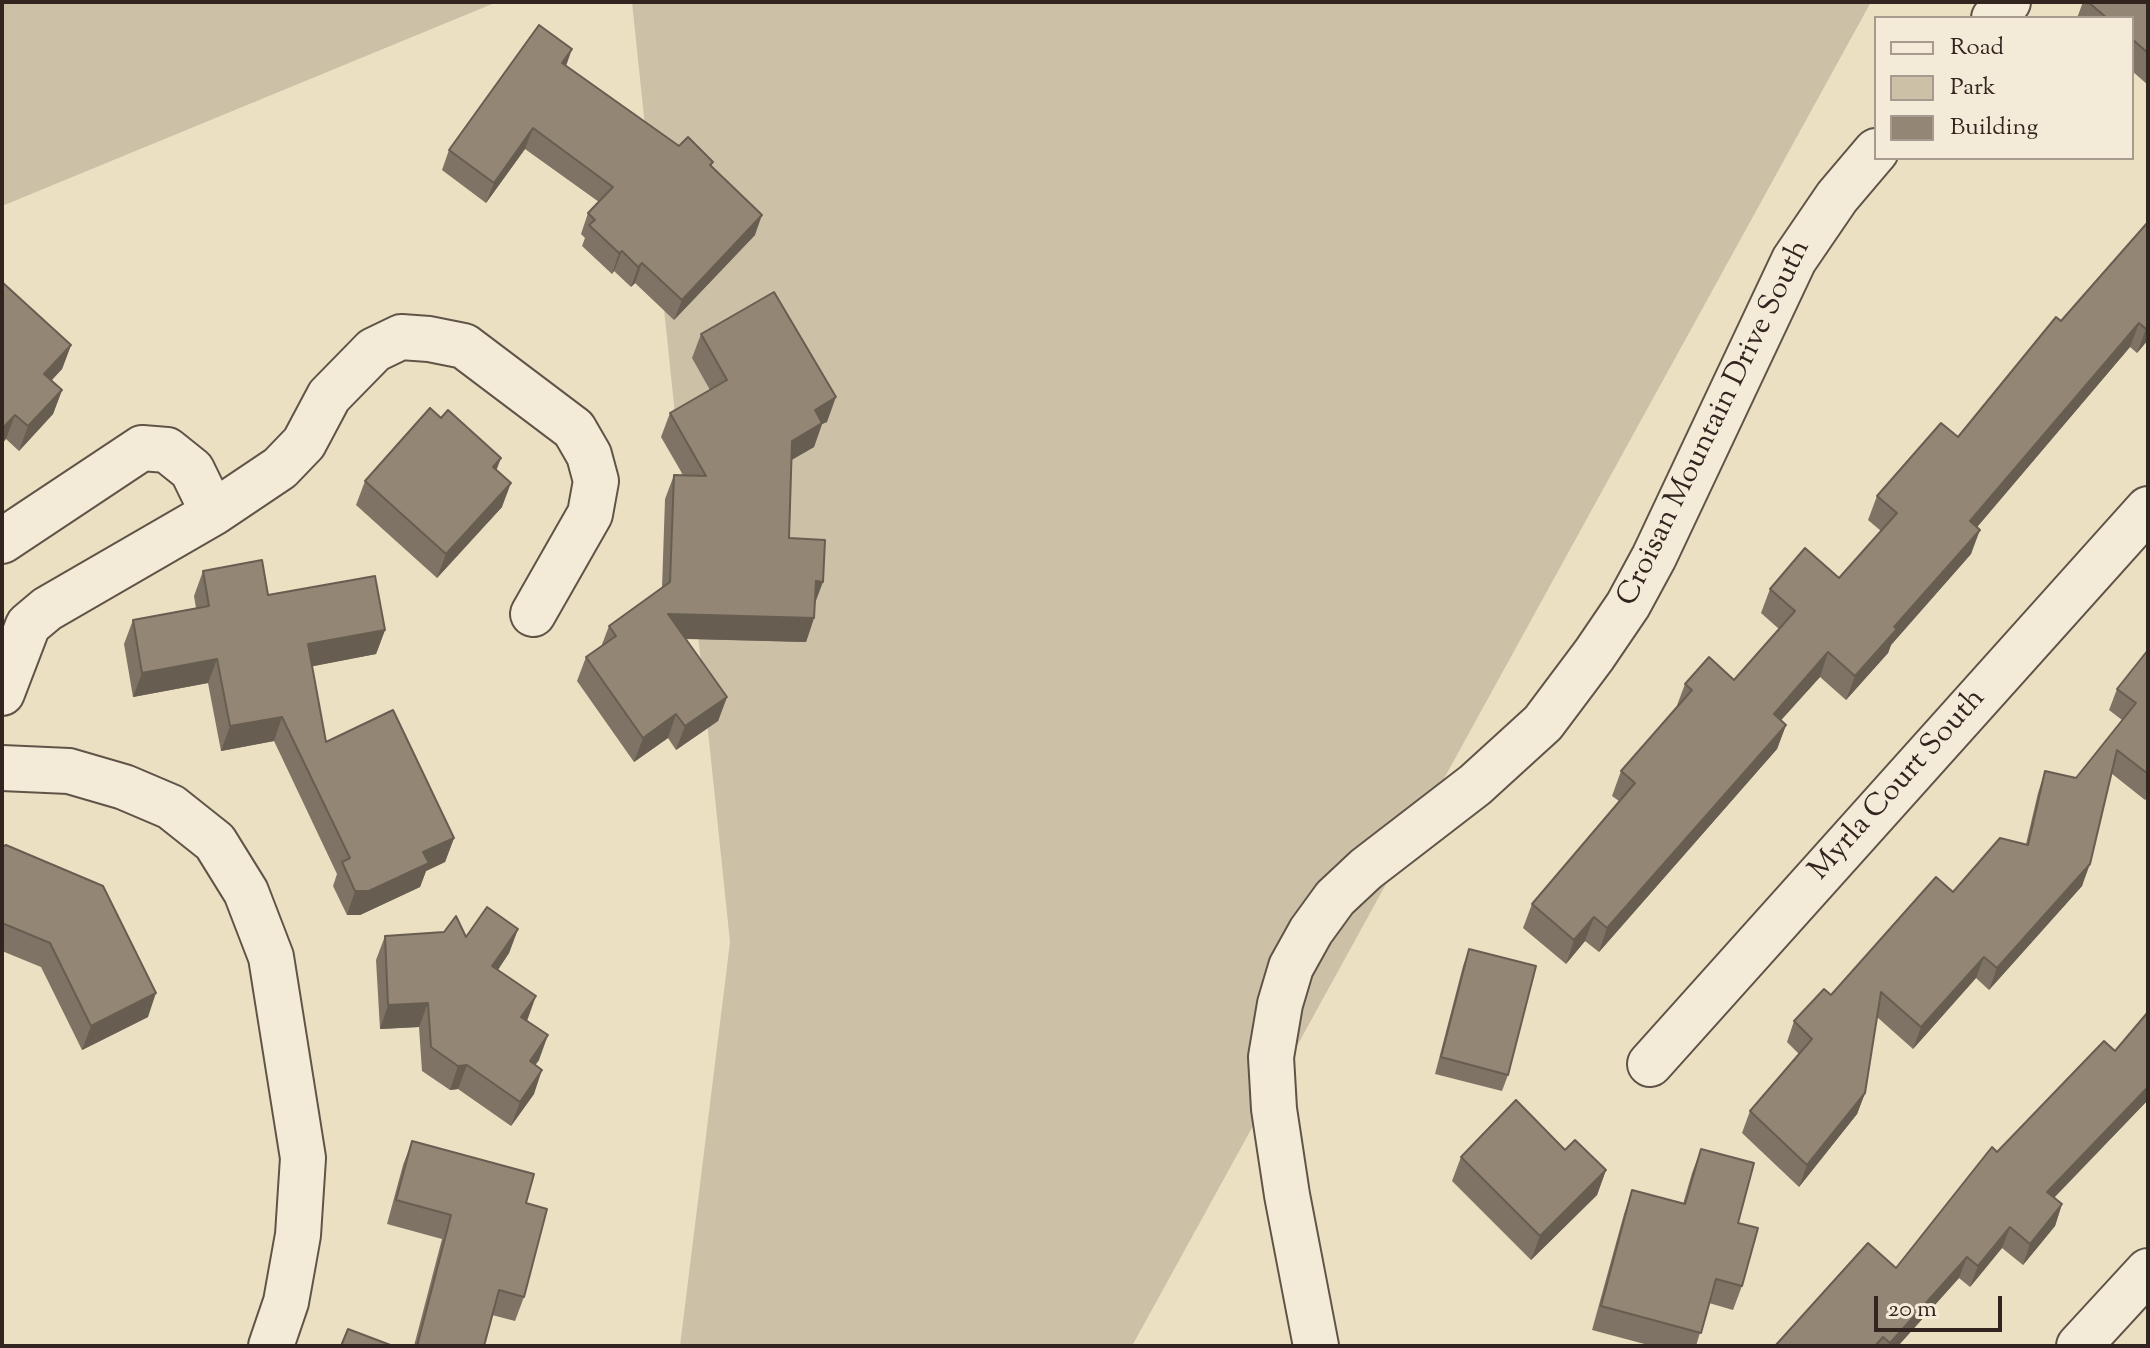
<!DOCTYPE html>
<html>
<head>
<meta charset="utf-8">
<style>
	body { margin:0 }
	#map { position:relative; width:2150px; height:1348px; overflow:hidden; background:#ece0c3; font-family:"Sorts Mill Goudy",serif }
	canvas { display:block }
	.frame { position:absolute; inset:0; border:4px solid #32241e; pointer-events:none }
	.legend { position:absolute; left:1874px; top:16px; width:260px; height:144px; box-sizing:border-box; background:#f3ebd8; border:2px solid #a69b8e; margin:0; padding:10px 14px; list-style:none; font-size:24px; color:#32241e }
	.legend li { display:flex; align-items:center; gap:16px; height:40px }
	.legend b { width:40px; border:2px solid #a69b8e }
	.scale { position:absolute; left:1874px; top:1296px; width:128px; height:36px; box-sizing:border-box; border:4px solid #32241e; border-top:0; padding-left:10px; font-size:24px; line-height:28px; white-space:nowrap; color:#32241e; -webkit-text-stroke:6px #f3ebd8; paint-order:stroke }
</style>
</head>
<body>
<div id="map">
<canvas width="2150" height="1348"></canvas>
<div class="frame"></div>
<ul class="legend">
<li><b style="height:10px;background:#f3ebd8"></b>Road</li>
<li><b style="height:22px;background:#ccc0a7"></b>Park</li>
<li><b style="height:22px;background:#938674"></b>Building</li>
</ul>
<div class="scale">20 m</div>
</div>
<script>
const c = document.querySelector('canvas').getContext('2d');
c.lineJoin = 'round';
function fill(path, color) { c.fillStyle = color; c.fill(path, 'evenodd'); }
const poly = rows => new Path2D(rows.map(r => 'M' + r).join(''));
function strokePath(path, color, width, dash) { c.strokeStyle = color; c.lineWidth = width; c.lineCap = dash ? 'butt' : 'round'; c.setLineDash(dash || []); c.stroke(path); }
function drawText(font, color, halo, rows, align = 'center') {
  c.font = font + ' "Sorts Mill Goudy",serif'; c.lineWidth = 7; c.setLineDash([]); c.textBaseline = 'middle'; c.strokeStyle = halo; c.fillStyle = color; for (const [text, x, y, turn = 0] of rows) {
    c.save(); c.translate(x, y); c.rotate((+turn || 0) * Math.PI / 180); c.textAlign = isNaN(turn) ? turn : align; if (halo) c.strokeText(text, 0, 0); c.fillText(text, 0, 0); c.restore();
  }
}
const green = poly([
	[2,2,497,2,2,206],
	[632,2,1871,2,1132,1346,680,1346,730,942]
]);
const minor = poly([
	[1994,18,2008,2],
	[2,541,142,448,167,450,192,470,213,513],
	[2,693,28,625,47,609,213,513,280,468,304,443,329,396,374,350,401,337,429,339,464,346,574,429,589,455,596,481,590,514,533,614],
	[2,768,69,771,124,787,171,807,215,842,246,892,271,957,303,1158,298,1235,286,1302,271,1346],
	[1650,1064,2148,509],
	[1316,1346,1287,1195,1274,1109,1271,1057,1280,1004,1291,967,1311,931,1335,898,1366,869,1475,785,1543,723,1594,655,1628,605,1654,557,1794,260,1837,197,1876,151],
	[2079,1346,2148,1271]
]);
const wall = poly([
	[2083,2,2148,2,2148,85,2132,71,2132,18,2077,18],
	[566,66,679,146,713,162,711,166,755,235,674,320,635,283,631,287,614,271,612,274,582,246,585,238,581,234,588,213,599,202,525,149,486,203,442,170,449,150],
	[2148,222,2148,340,2137,353,2130,347,1977,527,1971,554,1891,645,1888,653,1846,700,1820,677,1781,720,1786,725,1777,749,1599,952,1585,941,1566,964,1523,928,1532,904,1619,801,1612,796,1621,771,1676,708,1685,684,1734,680,1779,629,1761,613,1770,589,1839,578,1881,531,1868,520,1877,496,1958,437],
	[2,282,71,345,62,369,51,381,62,390,53,414,19,451,6,439],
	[701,334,827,422,822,424,814,447,791,460,789,538,815,604,814,618,806,642,686,639,727,697,718,721,676,750,668,738,634,762,577,681,586,657,601,647,609,626,662,588,665,499,674,475,683,475,661,437,670,413,710,390,692,358],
	[497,470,502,507,437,578,356,505,365,481],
	[203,571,268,595,385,630,376,654,312,666,326,742,454,838,445,862,426,871,420,887,360,915,347,915,333,886,337,874,274,741,221,751,208,683,133,697,124,644,133,620,196,608,194,596],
	[2148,650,2148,797,2145,800,2111,773,2082,886,1989,990,1976,978,1913,1049,1877,1017,1865,1093,1857,1114,1799,1187,1742,1133,1750,1111,1799,1054,1787,1042,1794,1021,1831,995,1953,892,2026,844,2038,793,2045,771,2076,778,2122,720,2109,710,2117,689],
	[2,847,148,1017,82,1050,41,967,2,951],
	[518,929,509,953,498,970,527,1021,539,1060,535,1065,534,1094,511,1126,458,1089,450,1090,422,1071,419,1027,380,1029,376,960,385,936,466,937],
	[1469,949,1508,1075,1502,1091,1435,1074,1463,966],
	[2148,1012,2148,1100,2054,1198,2062,1204,2055,1226,2023,1265,2002,1248,1970,1287,1959,1278,1898,1346,1775,1346,1896,1268,1997,1152,2115,1051],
	[412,1141,526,1203,524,1297,515,1321,492,1315,484,1346,414,1346,442,1239,387,1224,403,1165],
	[1701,1149,1738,1223,1742,1286,1733,1310,1709,1303,1696,1346,1652,1346,1592,1330,1624,1214,1632,1190,1683,1204,1692,1173],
	[1565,1150,1606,1170,1597,1195,1531,1260,1452,1181,1461,1157]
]);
const shadedWall = poly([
	[572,49,565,69,562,63],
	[533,128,525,149,486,203,494,183],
	[762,215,755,235,674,320,682,300],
	[622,251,614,271,612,274,619,253],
	[642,263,635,283,631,287,638,267],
	[2139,323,2130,347,1961,546,1970,521],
	[2148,326,2148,340,2137,353,2146,329],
	[71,345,62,369,35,398,44,374],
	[62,390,53,414,19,451,28,426],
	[836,397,827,422,822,424,814,447,783,465,792,441,815,410],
	[15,415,6,439,2,444,2,429],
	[501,458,492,482,493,467],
	[511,483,502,507,437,578,446,554],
	[1980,530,1971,554,1891,645,1888,653,1846,700,1855,676,1894,627],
	[816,581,823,582,814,606],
	[668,614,814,618,806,642,659,638],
	[385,630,376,654,299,669,308,644],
	[1828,652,1820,677,1765,738,1774,714],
	[217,659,208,683,133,697,142,673],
	[727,697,718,721,676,750,685,726],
	[676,714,668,738,634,762,643,738],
	[282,717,274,741,221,751,230,726],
	[1786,725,1777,749,1599,952,1607,928],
	[454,838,445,862,426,871,420,887,360,915,347,915,355,891,423,852],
	[2090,864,2082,886,1989,990,1997,968],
	[1594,917,1585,941,1566,964,1574,940],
	[518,929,509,953,484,990,492,966],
	[1984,957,1976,978,1913,1049,1921,1027],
	[156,993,148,1017,82,1050,91,1026],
	[536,996,527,1021,521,1017],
	[428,1003,419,1027,380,1029,388,1005],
	[548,1035,539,1060,521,1085,530,1061],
	[467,1065,458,1089,450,1090,458,1066],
	[542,1070,534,1094,511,1126,520,1102],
	[2148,1087,2148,1100,2039,1213,2047,1192],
	[1865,1093,1857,1114,1799,1187,1807,1165],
	[1606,1170,1597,1195,1531,1260,1540,1236],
	[2062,1204,2055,1226,2023,1265,2030,1244],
	[2010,1227,2002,1248,1970,1287,1978,1266],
	[1967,1257,1959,1278,1898,1346,1889,1346,1890,1343]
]);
const building = poly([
	[2088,2,2148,2,2148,53,2132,39,2132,18,2107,18,2088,2],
	[539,25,572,49,562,63,679,146,688,137,713,162,710,165,762,215,682,300,642,263,638,267,622,251,619,253,589,225,595,220,588,213,613,187,533,128,494,183,449,150,539,25],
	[2148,222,2148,326,2146,329,2139,323,1970,521,1980,530,1894,627,1897,629,1855,676,1828,652,1774,714,1786,725,1607,928,1594,917,1574,940,1532,904,1635,783,1621,771,1692,690,1685,684,1709,657,1734,680,1795,611,1770,589,1805,548,1839,578,1897,513,1877,496,1941,423,1958,437,2056,317,2061,321,2148,222],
	[2,282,71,345,44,374,62,390,28,426,15,415,2,429,2,282],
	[774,292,836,397,815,410,822,423,792,441,789,538,825,540,823,582,816,581,814,618,668,614,727,697,685,726,676,714,643,738,586,657,616,636,609,626,670,582,674,475,706,476,670,413,727,380,701,334,774,292],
	[430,408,441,418,448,410,501,458,493,467,511,483,446,554,365,481,430,408],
	[262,560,268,595,375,576,385,630,308,644,326,742,393,710,454,838,423,852,429,863,369,891,355,891,342,862,350,858,282,717,230,726,217,659,142,673,133,620,209,606,203,571,262,560],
	[2148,650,2148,774,2117,750,2090,864,1997,968,1984,957,1921,1027,1881,992,1865,1093,1807,1165,1750,1111,1812,1039,1794,1021,1824,989,1831,995,1936,877,1953,892,2000,838,2028,845,2045,771,2076,778,2136,703,2117,689,2148,650],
	[6,845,103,886,156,993,91,1026,50,943,2,923,2,847,6,845],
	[487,907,518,929,492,966,536,996,521,1017,548,1035,530,1061,542,1070,520,1102,467,1065,458,1066,431,1047,428,1003,388,1005,385,936,444,932,456,916,466,937,487,907],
	[1469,949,1536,966,1508,1075,1441,1057,1469,949],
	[2148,1012,2148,1087,2047,1192,2062,1204,2030,1244,2010,1227,1978,1266,1967,1257,1890,1343,1883,1337,1875,1346,1775,1346,1868,1243,1896,1268,1992,1147,1997,1152,2104,1041,2115,1051,2148,1012],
	[1516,1100,1565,1150,1575,1140,1606,1170,1540,1236,1461,1157,1516,1100],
	[412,1141,534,1174,526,1203,547,1209,524,1297,499,1290,484,1346,417,1346,451,1215,396,1200,412,1141],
	[1701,1149,1754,1163,1738,1223,1758,1228,1742,1286,1716,1279,1701,1333,1601,1306,1632,1190,1685,1204,1701,1149],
	[348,1329,393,1346,341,1346,348,1329]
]);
const streetNames = [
	["Croisan Mountain Drive South",1716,424,-64],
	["Myrla Court South",1899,786,-48]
];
fill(green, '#ccc0a7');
strokePath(minor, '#605347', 48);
strokePath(minor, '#f3ebd8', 44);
fill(wall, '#7e7364');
fill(shadedWall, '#675e51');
fill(building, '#938674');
strokePath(building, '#675e51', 2);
drawText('30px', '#32241e', '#f3ebd8', streetNames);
</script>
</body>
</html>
